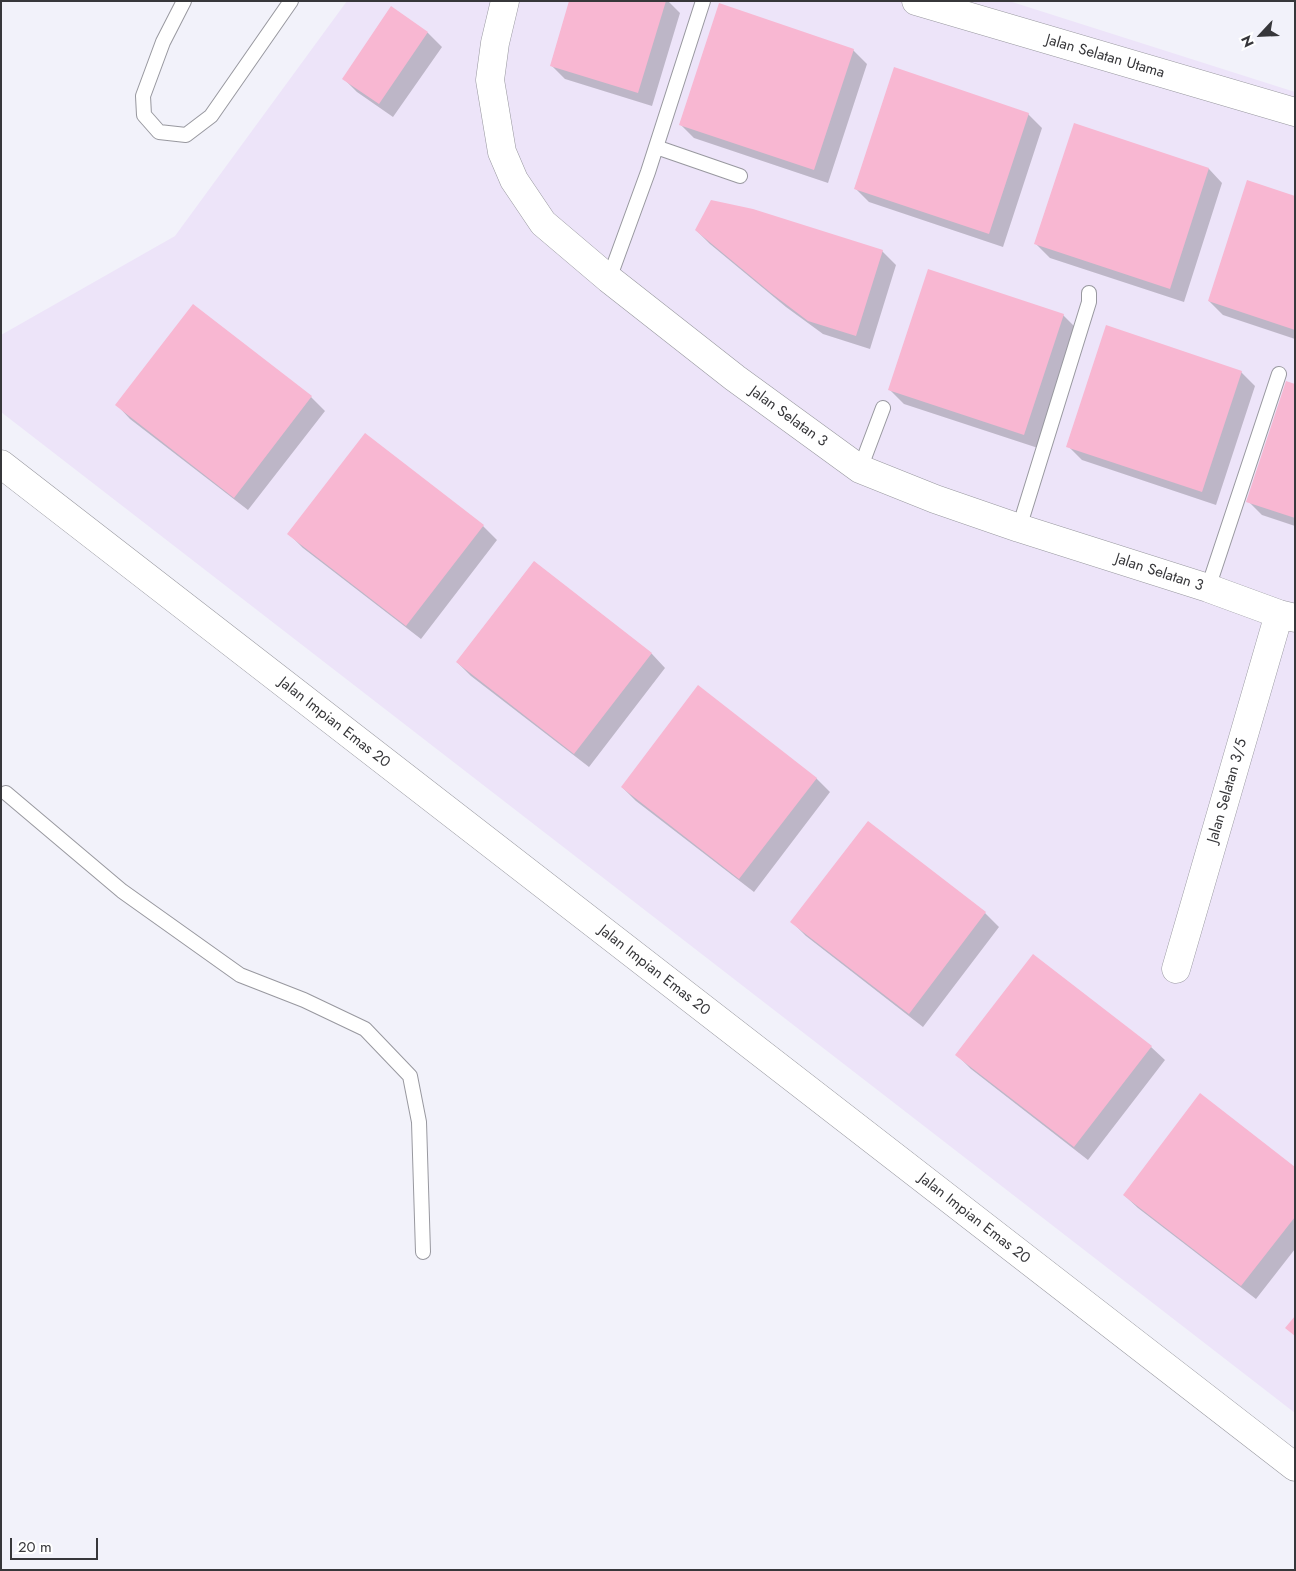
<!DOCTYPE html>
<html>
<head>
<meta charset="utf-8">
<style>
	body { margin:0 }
	#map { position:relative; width:1296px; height:1571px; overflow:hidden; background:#f2f2fa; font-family:Jost,sans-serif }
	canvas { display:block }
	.frame { position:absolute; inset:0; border:2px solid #37373a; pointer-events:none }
	.north { position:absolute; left:1236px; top:10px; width:50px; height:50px; -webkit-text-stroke:4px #fff; paint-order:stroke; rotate:245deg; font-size:14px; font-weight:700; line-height:20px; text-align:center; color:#37373a }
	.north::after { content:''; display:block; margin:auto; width:18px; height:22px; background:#37373a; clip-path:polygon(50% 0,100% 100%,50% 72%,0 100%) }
	.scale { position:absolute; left:10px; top:1538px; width:88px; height:22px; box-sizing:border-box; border:2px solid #37373a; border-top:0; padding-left:6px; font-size:15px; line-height:18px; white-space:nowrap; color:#37373a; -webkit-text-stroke:4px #fff; paint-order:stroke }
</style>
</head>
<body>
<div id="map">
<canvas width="1296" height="1571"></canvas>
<div class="frame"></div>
<div class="north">N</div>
<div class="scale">20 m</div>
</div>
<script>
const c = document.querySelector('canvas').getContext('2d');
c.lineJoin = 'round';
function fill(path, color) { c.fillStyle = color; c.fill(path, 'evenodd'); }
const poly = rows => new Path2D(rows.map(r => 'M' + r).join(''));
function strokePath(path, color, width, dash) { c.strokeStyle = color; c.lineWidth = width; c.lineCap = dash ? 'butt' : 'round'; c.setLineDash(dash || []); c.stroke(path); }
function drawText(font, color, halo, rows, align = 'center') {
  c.font = font + ' Jost,sans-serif'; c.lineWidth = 4; c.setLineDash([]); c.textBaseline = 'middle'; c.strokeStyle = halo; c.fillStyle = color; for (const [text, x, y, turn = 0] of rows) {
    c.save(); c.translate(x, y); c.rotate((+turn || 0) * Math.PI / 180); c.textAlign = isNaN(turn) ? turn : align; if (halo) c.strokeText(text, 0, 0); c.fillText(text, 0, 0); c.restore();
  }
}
const industrial = poly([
	[347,1,1009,1,1295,92,1295,1413,1,412,1,335,175,236]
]);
const shadow = poly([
	[570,1,668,1,680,13,652,106,565,79,551,65],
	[392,8,428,33,442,47,393,117,357,92,344,79],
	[853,50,867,64,828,183,694,138,680,124],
	[1028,114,1042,128,1003,247,869,202,855,188],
	[1075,125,1209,169,1222,183,1184,302,1050,258,1036,244],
	[1295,197,1295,339,1223,315,1209,301],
	[696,230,882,251,896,265,870,349,823,334,786,307,710,244],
	[1063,315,1077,329,1038,448,904,404,890,390],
	[1241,372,1255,386,1216,505,1082,460,1068,446],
	[1295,385,1295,526,1262,515,1248,501],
	[311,397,325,411,248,510,130,419,117,405],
	[483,526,497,540,421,639,303,548,289,534],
	[534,562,652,654,665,668,589,767,471,676,457,662],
	[816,778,830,792,754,892,636,801,622,787],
	[868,822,985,913,999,927,923,1027,806,936,792,922],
	[1151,1047,1165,1060,1088,1160,971,1069,957,1055],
	[1295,1168,1295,1249,1256,1299,1138,1208,1124,1195]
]);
const building = poly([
	[569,1,666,1,638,93,550,66],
	[719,3,854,49,814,170,679,125],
	[391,6,428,32,379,104,342,79],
	[894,67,1029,113,989,234,854,189],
	[1074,123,1209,168,1170,289,1034,244],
	[1247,180,1295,196,1295,330,1208,301],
	[711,200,753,209,883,250,856,336,808,321,771,293,695,230],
	[928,269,1064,314,1024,435,888,390],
	[193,304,312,396,234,498,115,405],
	[1106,325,1242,371,1202,492,1066,447],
	[1286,381,1295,384,1295,518,1246,502],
	[365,433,484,525,406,626,287,534],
	[534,561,652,653,574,754,456,662],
	[698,685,817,778,739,879,621,787],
	[868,821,986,912,909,1014,790,922],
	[1033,954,1152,1046,1074,1147,955,1055],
	[1200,1093,1295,1167,1295,1217,1241,1286,1123,1195],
	[1295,1316,1295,1336,1285,1328]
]);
const service = poly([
	[184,1,163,42,143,96,144,115,159,132,186,135,211,116,291,1],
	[656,147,740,176],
	[609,279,648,172,703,1],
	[860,469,883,408],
	[1019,528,1089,302,1089,293],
	[1208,588,1279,374],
	[6,793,122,891,240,975,304,1000,365,1029,410,1076,419,1122,423,1252]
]);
const minor = poly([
	[505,1,495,43,490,80,502,152,514,180,543,223,609,279,735,378,860,469,935,499,1019,528,1208,588,1279,614,1295,618],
	[1,464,1295,1467],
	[1176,969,1279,614]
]);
const tertiary = poly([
	[916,1,1295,112]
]);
const streetNames = [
	["Jalan Selatan Utama",1105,57,16],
	["Jalan Selatan 3",788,417,36],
	["Jalan Selatan 3",1159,573,18],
	["Jalan Impian Emas 20",334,723,38],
	["Jalan Selatan 3/5",1228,791,-74],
	["Jalan Impian Emas 20",654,971,38],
	["Jalan Impian Emas 20",974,1219,38]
];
fill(industrial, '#ede4f9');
fill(shadow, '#0003');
fill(building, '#f8b7d2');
strokePath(service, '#98989f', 16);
strokePath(minor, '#98989f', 29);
strokePath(tertiary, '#98989f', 29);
strokePath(service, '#fff', 14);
strokePath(minor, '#fff', 28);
strokePath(tertiary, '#fff', 28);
drawText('15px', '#37373a', '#fff', streetNames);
</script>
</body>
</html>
